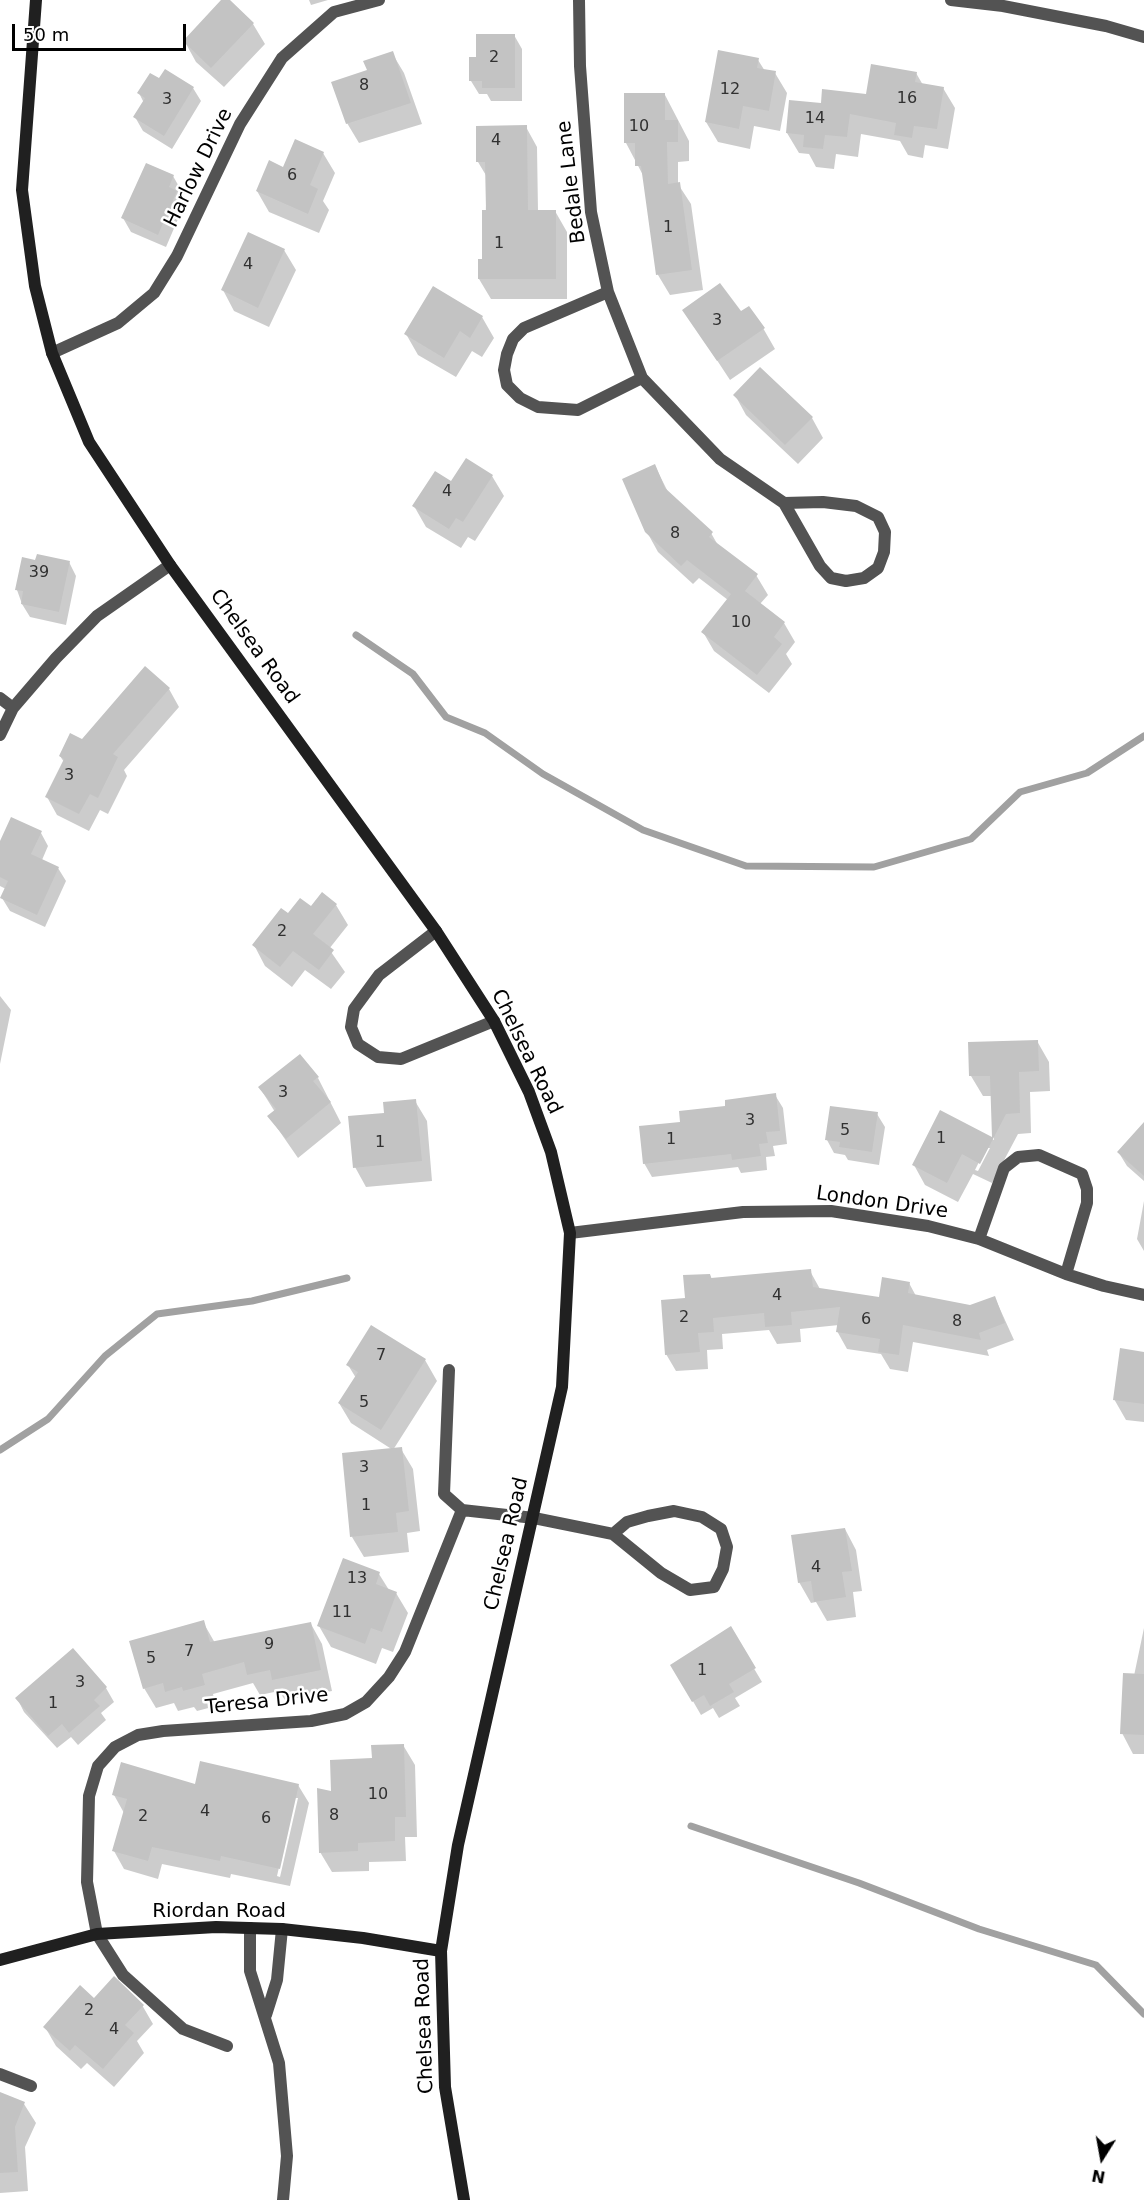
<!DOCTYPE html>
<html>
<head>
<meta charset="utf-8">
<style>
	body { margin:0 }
	#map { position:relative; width:1144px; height:2200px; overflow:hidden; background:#fff; font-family:"DejaVu Sans",sans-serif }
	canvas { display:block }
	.north { position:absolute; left:1072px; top:2128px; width:60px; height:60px; -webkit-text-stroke:4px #fff; paint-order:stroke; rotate:191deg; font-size:16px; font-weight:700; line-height:24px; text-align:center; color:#000 }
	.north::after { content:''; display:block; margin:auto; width:21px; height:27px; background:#000; clip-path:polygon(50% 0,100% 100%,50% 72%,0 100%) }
	.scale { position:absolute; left:12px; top:24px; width:174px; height:27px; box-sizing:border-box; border:3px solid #000; border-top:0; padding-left:8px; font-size:18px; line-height:21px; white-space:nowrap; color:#000; -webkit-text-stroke:4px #fff; paint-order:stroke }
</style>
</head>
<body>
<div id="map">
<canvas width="1144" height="2200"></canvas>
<div class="north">N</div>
<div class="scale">50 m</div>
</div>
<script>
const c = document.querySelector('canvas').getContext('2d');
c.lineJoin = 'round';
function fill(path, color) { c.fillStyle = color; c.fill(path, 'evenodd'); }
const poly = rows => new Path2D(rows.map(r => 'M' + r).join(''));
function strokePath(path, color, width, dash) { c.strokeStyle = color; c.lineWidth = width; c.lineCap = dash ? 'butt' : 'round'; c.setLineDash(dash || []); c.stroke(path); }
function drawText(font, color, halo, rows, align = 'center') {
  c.font = font + ' "DejaVu Sans",sans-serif'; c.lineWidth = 5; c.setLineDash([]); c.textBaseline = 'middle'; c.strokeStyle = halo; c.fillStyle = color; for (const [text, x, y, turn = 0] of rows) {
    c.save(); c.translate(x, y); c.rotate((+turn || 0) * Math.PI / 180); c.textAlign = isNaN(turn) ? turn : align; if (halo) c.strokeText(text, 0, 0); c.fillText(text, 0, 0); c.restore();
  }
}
const shadow = poly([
	[223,0,227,0,253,24,265,44,224,87,196,62,185,42],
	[309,0,328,0,311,5],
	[514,35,522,49,522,101,491,101,487,94,479,94,471,81,478,58],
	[392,53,404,73,422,124,359,143,347,123,369,71],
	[758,60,765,71,775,73,787,93,780,131,754,126,750,149,718,142,706,122],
	[916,73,923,85,943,88,955,108,948,149,925,145,923,158,908,155,900,141,861,134,858,157,836,154,834,169,816,167,809,154,799,153,787,133,822,105,867,96],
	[159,80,193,88,201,101,172,149,143,131,135,117,144,103,139,93],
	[665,95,689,141,689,161,678,162,678,184,691,204,703,290,670,295,658,275,645,179,626,143],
	[526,127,537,147,538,211,555,211,567,232,567,299,491,299,479,279,484,260,487,177,478,162],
	[323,153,335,173,323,201,329,210,319,233,269,212,257,191,284,169],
	[173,176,181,190,179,196,184,205,166,247,131,232,123,218],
	[284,250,296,270,269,327,234,311,223,290],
	[684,310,740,313,763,328,775,349,730,380],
	[482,317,494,338,482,357,472,351,456,377,418,355,406,334],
	[735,395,812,418,823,438,798,464,746,415],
	[655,466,669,494,711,533,719,547,756,575,768,595,760,604,784,623,795,642,786,654,792,664,769,693,714,651,703,632,728,600,699,578,693,584,658,552,647,532],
	[492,476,504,496,475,541,468,537,461,548,426,527,414,506,452,483],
	[36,562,69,562,76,576,66,625,30,617,22,604,17,590],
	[145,669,169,689,179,707,124,770,127,776,108,814,100,810,89,831,57,815,47,797,64,762,60,756,82,741],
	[41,833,48,846,42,860,58,868,66,881,45,927,10,911,2,898,6,889,0,886,0,844],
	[336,905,348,925,329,949,345,972,331,989,305,970,292,987,265,966,254,945,289,915],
	[0,996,11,1010,0,1064],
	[1037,1041,1049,1062,1050,1091,1030,1092,1031,1133,1018,1134,992,1183,973,1174,958,1202,925,1185,914,1165,941,1112,994,1140,992,1096,983,1096,971,1076,970,1044],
	[986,1148,990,1148,978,1171,975,1170],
	[318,1078,341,1123,298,1158,269,1116,275,1112,260,1088],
	[775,1095,783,1108,787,1144,773,1146,775,1156,766,1157,767,1170,741,1173,738,1167,652,1177,644,1163,682,1123,727,1107],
	[415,1101,427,1121,432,1181,366,1187,355,1167,386,1114],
	[877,1114,885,1127,879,1165,848,1160,845,1155,834,1153,827,1140],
	[1144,1125,1144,1181,1127,1166,1119,1153],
	[1144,1201,1144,1251,1137,1239],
	[810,1271,820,1289,880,1299,909,1283,916,1296,970,1306,995,1298,1014,1340,987,1350,989,1356,913,1342,908,1372,890,1369,881,1354,847,1349,837,1331,839,1325,800,1329,801,1342,777,1344,769,1330,722,1334,723,1349,707,1350,708,1369,676,1371,666,1354,687,1299,710,1275,712,1279],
	[1144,1353,1144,1422,1126,1420,1114,1399],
	[425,1360,437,1381,393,1450,351,1423,339,1403,356,1378,348,1365],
	[401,1449,413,1469,420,1531,407,1533,409,1552,364,1557,352,1537],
	[845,1529,856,1550,862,1591,853,1592,856,1617,827,1621,816,1602,811,1603,799,1582],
	[379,1574,389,1590,396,1593,408,1613,393,1652,382,1648,376,1664,331,1647,319,1626],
	[203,1622,215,1643,311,1624,322,1644,332,1691,285,1700,279,1691,260,1695,253,1683,213,1694,216,1706,197,1711,194,1707,178,1711,174,1703,156,1708,144,1688],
	[730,1628,762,1682,735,1698,740,1706,719,1718,713,1708,701,1715,672,1665],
	[1144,1628,1144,1754,1133,1754,1122,1733],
	[72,1650,106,1688,114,1702,101,1713,106,1720,78,1745,71,1737,57,1748,24,1712,17,1698],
	[403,1745,415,1765,417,1837,405,1837,406,1861,369,1862,369,1871,332,1872,320,1852,332,1793,373,1760],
	[298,1785,309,1803,290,1886,231,1874,230,1878,162,1864,158,1879,124,1869,114,1851,124,1813,114,1795,196,1786],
	[295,1798,298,1798,280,1877,277,1876],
	[94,2000,142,2005,153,2024,137,2041,144,2053,114,2087,87,2063,81,2069,56,2046,45,2027],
	[0,2093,24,2104,36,2123,25,2147,28,2191,0,2193]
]);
const stream = poly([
	[356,635,413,674,446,717,485,733,543,774,643,830,746,866,874,867,971,839,1020,792,1087,773,1144,736],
	[0,1450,48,1419,105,1356,157,1314,252,1301,347,1278],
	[691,1826,859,1883,979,1929,1096,1965,1144,2014]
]);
const building = poly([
	[221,0,230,0,254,23,211,68,183,41],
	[476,34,515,34,515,88,482,88,482,81,469,81,469,57,476,57],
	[718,50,759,58,757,68,776,71,769,111,743,106,739,129,705,122],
	[393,51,411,103,346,124,331,82,367,70,363,61],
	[871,64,917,72,915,82,944,87,937,129,914,126,912,138,894,135,896,123,850,114,847,137,825,135,823,149,803,147,804,135,786,133,789,100,821,103,822,89,866,94],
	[165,69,194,87,164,136,133,117,145,98,137,93,150,73,159,78],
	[624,93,665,93,665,120,678,120,678,142,667,142,668,184,680,182,692,270,656,275,641,166,635,166,635,143,624,143],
	[527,125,528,210,556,210,556,279,478,279,478,259,482,259,482,210,486,210,485,162,476,162,476,126],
	[295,139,324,152,310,185,318,189,308,214,256,191,269,160,283,167],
	[146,163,174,175,169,187,177,191,158,235,121,218],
	[248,232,285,249,258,308,221,290],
	[720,283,741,311,749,306,765,328,717,361,682,310],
	[433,286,483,316,470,338,460,331,444,358,404,334],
	[760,367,813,417,785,445,733,395],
	[466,458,493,475,463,522,456,518,449,529,412,506,435,471,451,481],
	[655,464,665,488,713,532,709,537,758,574,745,591,785,622,774,637,782,644,757,675,701,632,731,594,687,560,681,566,645,532,622,479],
	[37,554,70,561,59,612,21,604,23,591,15,590,22,557,35,560],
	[145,666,170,688,113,754,118,757,98,798,90,794,79,814,45,797,64,759,59,756,70,733,82,739],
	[11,817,42,831,31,854,59,867,37,915,0,898,8,881,0,877,0,841],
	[322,892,337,904,313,934,334,950,319,970,293,951,280,967,252,945,281,908,288,913,300,898,311,906],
	[1038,1040,1039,1071,1019,1072,1020,1113,1006,1114,980,1164,962,1154,947,1183,912,1165,940,1110,992,1137,990,1076,969,1076,968,1042],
	[300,1054,319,1077,313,1081,331,1102,286,1139,267,1116,276,1109,258,1087],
	[776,1093,780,1131,766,1132,768,1143,759,1144,761,1156,732,1160,731,1154,643,1164,639,1126,680,1122,679,1111,725,1106,725,1100],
	[416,1099,422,1161,353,1168,348,1116,384,1113,383,1102],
	[830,1106,878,1112,872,1152,839,1147,840,1142,825,1140],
	[1144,1122,1144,1176,1117,1152],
	[811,1269,813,1287,879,1297,882,1277,910,1282,908,1293,970,1305,995,1296,1005,1323,979,1333,981,1340,903,1325,899,1355,878,1352,880,1339,836,1332,840,1307,791,1312,792,1325,765,1327,764,1313,713,1318,714,1332,698,1333,700,1352,665,1355,661,1300,685,1298,683,1275,710,1274,711,1278],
	[371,1325,426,1359,381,1430,338,1403,358,1372,346,1365],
	[1120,1348,1144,1352,1144,1404,1113,1400],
	[402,1447,409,1511,396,1513,398,1532,350,1537,342,1453],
	[845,1528,852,1571,842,1572,846,1597,814,1602,811,1581,798,1583,791,1535],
	[343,1558,380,1572,376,1584,397,1592,382,1632,371,1628,365,1644,317,1626],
	[204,1620,210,1642,311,1622,321,1670,272,1680,270,1670,247,1675,244,1662,202,1674,205,1685,183,1691,182,1687,165,1692,163,1683,143,1689,129,1641],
	[731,1626,756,1668,729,1684,734,1692,710,1706,704,1695,692,1702,670,1665],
	[73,1648,107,1687,94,1700,100,1706,69,1733,62,1724,48,1736,15,1698],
	[1123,1673,1144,1674,1144,1735,1120,1734],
	[404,1744,406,1817,395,1817,395,1841,358,1843,358,1851,319,1853,317,1788,331,1791,330,1760,372,1758,371,1745],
	[200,1761,299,1784,280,1869,221,1856,220,1861,152,1847,148,1861,112,1851,127,1799,112,1795,121,1762,195,1784],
	[114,1976,144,2005,125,2025,134,2033,103,2069,75,2045,70,2051,43,2027,80,1985,94,1998],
	[0,2092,25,2102,15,2127,18,2172,0,2173]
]);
const street = poly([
	[579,0,580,66,591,212,608,292,642,378,720,459,784,503,820,566,831,578,846,581,864,578,878,568,884,552,885,532,878,517,856,506,823,502,784,503],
	[951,0,1003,6,1106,26,1144,37],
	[608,292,524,328,513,339,507,354,504,370,507,385,520,398,538,407,578,410,642,378],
	[52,353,118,323,154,293,177,256,240,124,282,58,334,12,379,0],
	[0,698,13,708],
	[0,735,13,708,56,658,97,616,170,565],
	[436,931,379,975,354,1009,351,1027,358,1044,378,1057,401,1059,494,1021],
	[570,1233,743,1212,831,1211,928,1226,979,1239,1066,1274,1104,1286,1144,1295],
	[979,1239,1004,1168,1018,1157,1039,1155,1082,1174,1087,1189,1087,1203,1066,1274],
	[449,1370,444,1494,462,1510],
	[462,1510,534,1518,613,1534,661,1573,690,1590,714,1587,723,1569,727,1547,721,1529,702,1517,674,1511,648,1516,627,1522,613,1534],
	[250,1928,250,1971,279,2063,287,2156,283,2200],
	[266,2015,277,1980,282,1929],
	[227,2046,183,2029,123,1975,97,1934,87,1882,89,1796,98,1766,115,1747,138,1735,163,1731,311,1721,345,1714,366,1702,389,1677,405,1652,462,1510],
	[0,2074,31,2086]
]);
const secondary = poly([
	[36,0,22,190,35,286,52,353,89,442,170,565,436,931,494,1021,529,1092,551,1152,570,1233,562,1387,458,1845,441,1951,445,2087,464,2200],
	[0,1960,97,1934,216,1927,282,1929,363,1938,441,1951]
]);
const numberNames = [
	["2",494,58],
	["8",364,86],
	["12",730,90],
	["16",907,99],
	["3",167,100],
	["14",815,119],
	["10",639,127],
	["4",496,141],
	["6",292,176],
	["1",668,228],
	["1",499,244],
	["4",248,265],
	["3",717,321],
	["4",447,492],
	["8",675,534],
	["39",39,573],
	["10",741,623],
	["3",69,776],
	["2",282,932],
	["3",283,1093],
	["3",750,1121],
	["5",845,1131],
	["1",941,1139],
	["1",671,1140],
	["1",380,1143],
	["4",777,1296],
	["2",684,1318],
	["6",866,1320],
	["8",957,1322],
	["7",381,1356],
	["5",364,1403],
	["3",364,1468],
	["1",366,1506],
	["4",816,1568],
	["13",357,1579],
	["11",342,1613],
	["9",269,1645],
	["7",189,1652],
	["5",151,1659],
	["1",702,1671],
	["3",80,1683],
	["1",53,1704],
	["10",378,1795],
	["4",205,1812],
	["8",334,1816],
	["2",143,1817],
	["6",266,1819],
	["2",89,2011],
	["4",114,2030]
];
const streetNames = [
	["Harlow Drive",199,168,-64],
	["Bedale Lane",572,182,-97],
	["Chelsea Road",254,647,54],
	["Chelsea Road",526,1052,64],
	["London Drive",882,1203,8],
	["Chelsea Road",507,1544,-77],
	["Teresa Drive",267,1702,-6],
	["Riordan Road",219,1912],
	["Chelsea Road",425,2026,-92]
];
fill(shadow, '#0003');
strokePath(stream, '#a1a1a1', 7);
fill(building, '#c3c3c3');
strokePath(street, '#535353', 12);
strokePath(secondary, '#202020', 12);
drawText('16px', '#313131', null, numberNames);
drawText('20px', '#000', '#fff', streetNames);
</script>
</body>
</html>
